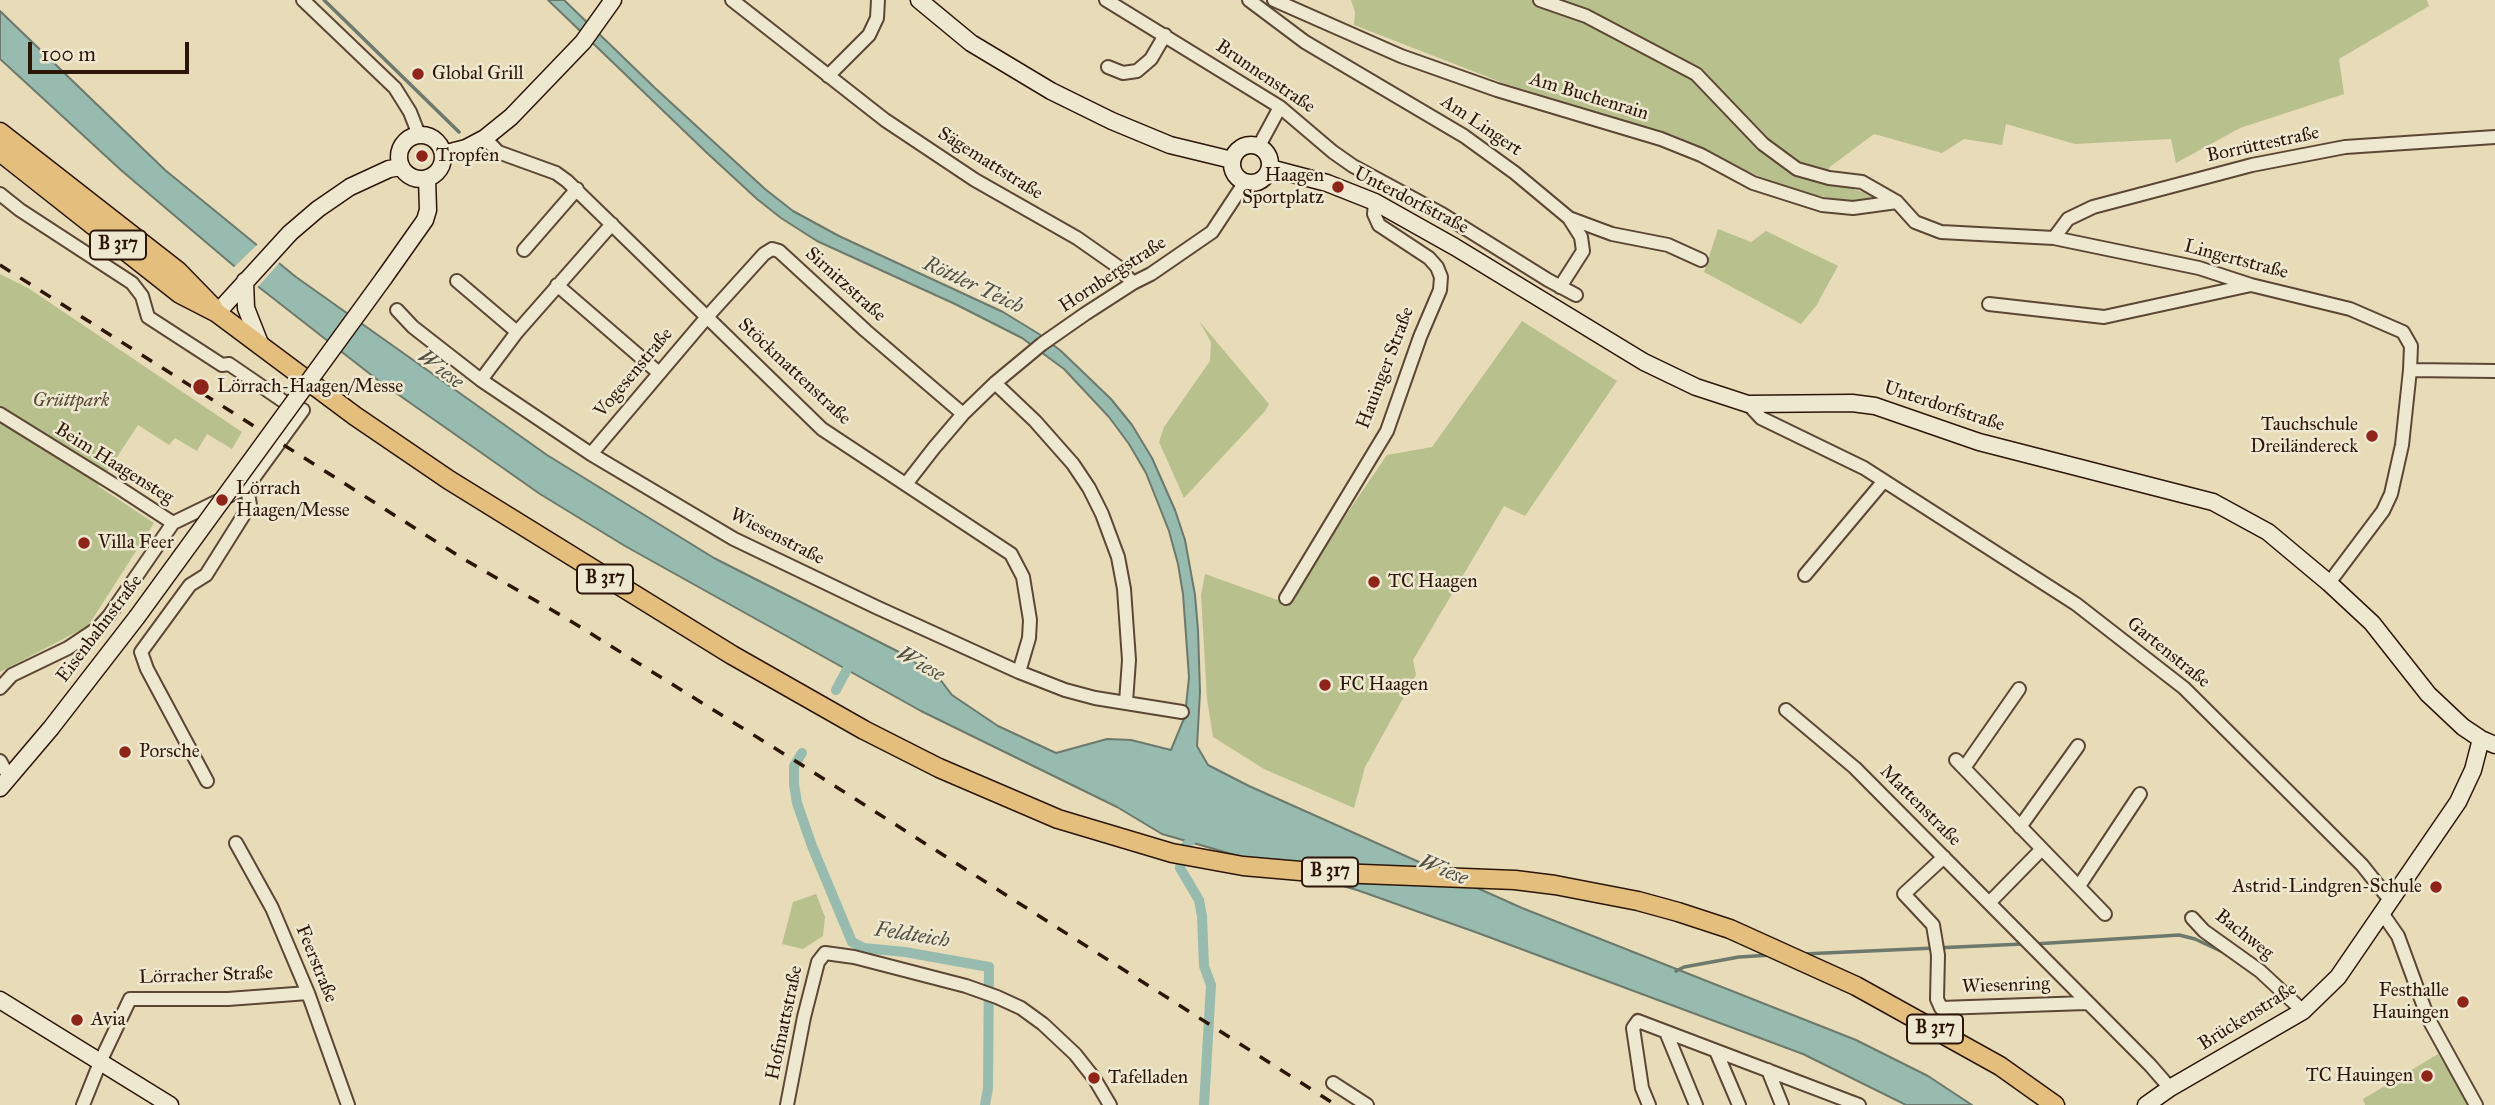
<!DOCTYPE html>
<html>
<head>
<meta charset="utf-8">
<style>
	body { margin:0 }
	#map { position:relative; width:2495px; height:1105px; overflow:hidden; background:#e7dbb8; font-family:"IM FELL Great Primer",serif }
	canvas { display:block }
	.scale { position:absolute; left:28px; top:42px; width:161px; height:32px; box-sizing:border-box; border:4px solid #2c1608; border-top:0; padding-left:9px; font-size:21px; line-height:24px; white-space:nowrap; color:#2c1608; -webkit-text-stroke:5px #efe8d1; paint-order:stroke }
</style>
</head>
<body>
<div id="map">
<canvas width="2495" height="1105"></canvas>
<div class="scale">100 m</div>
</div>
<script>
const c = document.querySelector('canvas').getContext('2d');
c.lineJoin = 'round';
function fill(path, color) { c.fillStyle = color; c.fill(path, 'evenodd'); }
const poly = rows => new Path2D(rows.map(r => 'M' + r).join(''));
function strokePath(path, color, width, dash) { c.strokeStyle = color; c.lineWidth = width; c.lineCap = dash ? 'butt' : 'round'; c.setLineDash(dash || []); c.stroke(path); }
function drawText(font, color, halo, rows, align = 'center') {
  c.font = font + ' "IM FELL Great Primer",serif'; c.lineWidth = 5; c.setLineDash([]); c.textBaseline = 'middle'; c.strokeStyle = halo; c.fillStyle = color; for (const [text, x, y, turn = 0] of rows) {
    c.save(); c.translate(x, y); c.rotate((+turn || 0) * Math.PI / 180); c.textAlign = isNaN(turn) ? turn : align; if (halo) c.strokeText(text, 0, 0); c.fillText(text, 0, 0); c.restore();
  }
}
const green = poly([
	[1351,0,2427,0,2429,6,2339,59,2344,94,2240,128,2176,163,2171,139,2075,144,2006,124,2002,145,1964,139,1942,153,1874,134,1831,166,1820,179,1879,197,1851,201,1814,195,1770,182,1676,136,1506,84,1354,25,1355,12],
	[1718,229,1751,242,1766,231,1838,266,1816,306,1801,324,1704,272],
	[0,274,28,288,242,432,232,449,207,434,197,451,175,438,169,445,138,425,98,486,154,523,88,626,0,672],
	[1199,321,1269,404,1265,411,1184,498,1159,442,1164,427,1210,361,1211,342],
	[1522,321,1617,381,1525,516,1504,506,1413,660,1416,675,1365,767,1354,808,1264,769,1213,737,1207,699,1201,595,1205,574,1286,603,1387,455,1432,447],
	[816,894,825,917,823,936,803,949,782,944,793,902],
	[2438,1054,2470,1105,2365,1105,2363,1099]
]);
const water = poly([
	[548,0,564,0,655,88,765,189,793,211,839,236,1003,312,1039,334,1061,351,1111,399,1132,425,1152,458,1175,510,1185,540,1195,595,1198,630,1200,692,1197,746,1208,765,1249,786,1522,908,1856,1040,1928,1076,1972,1105,1906,1105,1803,1054,1478,933,1357,890,1162,834,1117,807,921,711,625,546,540,494,379,381,260,288,122,171,0,59,0,11,165,170,296,277,547,455,714,558,899,652,939,678,952,695,998,726,1056,753,1107,739,1131,740,1171,750,1185,716,1189,677,1183,594,1178,564,1169,531,1146,473,1129,444,1109,417,1064,369,1022,338,955,304,817,241,781,218,757,199,706,152,548,0]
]);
const pier = poly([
	[259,243,281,261,256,289,232,269]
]);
const stream = poly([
	[324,0,459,132],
	[2034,944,2179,935,2195,939,2225,953],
	[1803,954,2023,944],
	[1676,971,1684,967,1739,957,1771,955]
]);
const canal = poly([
	[836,690,853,658],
	[802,753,794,766,794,784,797,803,812,846,852,942,864,948,905,952,989,967,988,1088,985,1105],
	[1191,829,1192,839,1182,850,1180,868,1199,900,1202,916,1204,966,1211,985,1204,1105]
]);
const street = poly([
	[303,0,395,88,410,112,419,135],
	[732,0,885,120,975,180,1077,238,1117,266,1133,283],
	[1106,0,1280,107,1333,152,1353,166,1442,214,1548,280,1576,295],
	[1249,0,1305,42,1464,136,1515,173,1569,218,1612,234,1668,245,1701,260],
	[1274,0,1401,56,1497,90,1661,139,1701,155,1753,183,1822,205,1853,208,1897,202],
	[1540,0,1586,16,1696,74,1763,144,1797,169,1829,178,1862,182,1897,202,1915,222,1941,232,2054,238,2199,268,2251,285,2350,309,2403,332,2411,346,2410,370,2402,445,2391,494,2383,511,2329,583],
	[1108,67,1123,73,1137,71,1151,59,1165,35],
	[828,76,869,35,877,18,878,0],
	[485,138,498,152,556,173,567,181,822,429,1011,554,1023,577,1030,620,1029,638,1019,672],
	[1259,146,1280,107],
	[0,194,20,210,132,283,142,296,148,317,222,365,229,364,283,401,303,410,247,487,173,523,109,616,98,628,68,648,12,675,0,688],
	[2054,238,2068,219,2093,207,2252,165,2345,147,2495,137],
	[524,250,577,189],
	[457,281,517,332],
	[557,285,659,373],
	[1560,287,1583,251,1581,237,1569,218],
	[1989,304,2104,317,2251,285],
	[397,310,413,327,481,380,591,454,734,539,876,607,1019,672,1065,690,1095,698,1182,712],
	[2410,370,2495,371],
	[481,380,517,332,612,224],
	[995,383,1035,421,1073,464,1089,488,1102,514,1118,557,1124,589,1129,660,1126,702],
	[1748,404,1761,418,1864,468,2076,604,2184,688,2362,865,2390,900],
	[0,414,121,489,173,523],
	[591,454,707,317,764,254,772,249,779,251,866,331,963,414],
	[906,484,934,448,963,414,995,383,1042,344,1085,314,1133,283,1151,274,1212,232,1245,182],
	[1805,575,1883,482],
	[1286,598,1387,431,1420,337,1440,290,1441,277,1437,267,1429,258,1379,225,1374,214,1375,202],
	[1786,710,1855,768,2150,1065,2170,1088],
	[1956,760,2105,914],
	[0,761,9,777],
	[1964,768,2019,689],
	[207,781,147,669,141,652,190,585,206,575,250,505,247,487],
	[2020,827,2078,746],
	[236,843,272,908,308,993,348,1105],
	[1944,857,1904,894,1933,925,1938,955,1937,999,1941,1008,2086,1003],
	[2079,886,2140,794],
	[1989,903,2041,850],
	[2382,913,2398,936,2428,1018,2476,1105],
	[2192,918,2204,931,2260,971,2303,1011],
	[1666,1032,1696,1105],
	[1716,1051,1739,1105],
	[1768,1070,1782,1105],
	[1333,1083,1367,1105],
	[83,1105,101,1060,130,999,228,999,308,993],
	[787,1105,804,1017,818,962,825,953,854,957,966,986,997,997,1021,1008,1043,1024,1075,1054,1094,1078,1110,1105],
	[1649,1105,1642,1088,1633,1028,1638,1021,1859,1105]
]);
const secondary = poly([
	[919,0,971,43,1051,91,1112,121,1170,145,1232,160],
	'399 157a22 22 0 1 1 44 0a22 22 0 1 1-44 0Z',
	'1232 164a19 19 0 1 1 38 0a19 19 0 1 1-38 0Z',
	[443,154,466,148,485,138,511,117,583,42,613,0],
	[1270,168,1327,183,1375,202,1455,247,1644,362,1696,387,1748,404,1852,403,1875,406,1979,442,2213,502,2268,532,2329,583,2372,623,2428,694,2463,727,2481,739,2495,745],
	[384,278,425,220,428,210,427,178],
	[245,281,246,308,261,346],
	[217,313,290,233,318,209,350,187,389,169,401,167],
	[0,788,51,728,137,617],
	[0,1000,170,1105],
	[2146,1105,2170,1088,2303,1011,2338,977,2458,802,2473,770,2481,739]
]);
const primary = poly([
	[0,132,178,271,213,307],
	[0,152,180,294,217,313,355,416,449,480,732,655,864,730,939,768,1058,819,1172,853,1243,866,1312,872,1515,880,1555,885,1638,901,1678,912,1730,929,1856,986,2000,1066,2055,1105]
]);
const rail = poly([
	[0,265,462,558,569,620,805,767,1336,1105]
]);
const secondaryBridge = poly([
	[137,617,384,278]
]);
const markers = [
	[418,74,7,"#8f2418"],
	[422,156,7,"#8f2418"],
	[1338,187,7,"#8f2418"],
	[201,387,9,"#8f2418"],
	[2372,436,7,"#8f2418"],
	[222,500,7,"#8f2418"],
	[84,543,7,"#8f2418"],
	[1374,582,7,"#8f2418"],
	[1325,685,7,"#8f2418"],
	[125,752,7,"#8f2418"],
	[2436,887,7,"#8f2418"],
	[2463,1002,7,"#8f2418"],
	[77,1020,7,"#8f2418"],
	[2427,1076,7,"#8f2418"],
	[1094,1078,7,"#8f2418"]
];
const shields = [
	[118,245,56],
	[605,579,56],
	[1330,872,56],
	[1935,1029,56]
];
const shieldNames = [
	["B 317",118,245],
	["B 317",605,579],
	["B 317",1330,872],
	["B 317",1935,1029]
];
const poiNames = [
	["Global Grill",432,74],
	["Tropfen",436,156],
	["Haagen",1324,176,"right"],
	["Sportplatz",1324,198,"right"],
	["Lörrach-Haagen/Messe",217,387],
	["Tauchschule",2358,425,"right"],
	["Dreiländereck",2358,447,"right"],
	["Lörrach",236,489],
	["Haagen/Messe",236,511],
	["Villa Feer",98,543],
	["TC Haagen",1388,582],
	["FC Haagen",1339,685],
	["Porsche",139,752],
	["Astrid-Lindgren-Schule",2422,887,"right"],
	["Festhalle",2449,991,"right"],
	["Hauingen",2449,1013,"right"],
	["Avia",91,1020],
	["TC Hauingen",2413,1076,"right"],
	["Tafelladen",1108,1078]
];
const streetNames = [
	["Brunnenstraße",1265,77,34],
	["Am Buchenrain",1589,97,17],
	["Am Lingert",1481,126,34],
	["Borrüttestraße",2263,145,-12],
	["Sägemattstraße",990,164,32],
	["Unterdorfstraße",1411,201,27],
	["Lingertstraße",2236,260,15],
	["Hornbergstraße",1113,275,-33],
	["Sirnitzstraße",845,285,42],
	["Hauinger Straße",1386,368,-69],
	["Stöckmattenstraße",794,372,43],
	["Vogesenstraße",634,373,-50],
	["Unterdorfstraße",1944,407,18],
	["Beim Haagensteg",114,464,32],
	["Wiesenstraße",777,537,27],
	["Eisenbahnstraße",100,629,-53],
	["Gartenstraße",2168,653,39],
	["Mattenstraße",1920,806,45],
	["Bachweg",2244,935,38],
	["Feerstraße",316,964,68],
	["Lörracher Straße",206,976,-2],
	["Wiesenring",2006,986,-2],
	["Brückenstraße",2248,1017,-32],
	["Hofmattstraße",785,1023,-78]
];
const parkNames = [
	["Grüttpark",71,401]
];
const waterNames = [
	["Röttler Teich",973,286,25],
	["Wiese",440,370,37],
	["Wiese",920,665,29],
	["Wiese",1443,871,22],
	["Feldteich",912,936,9]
];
fill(green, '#b8c08d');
fill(water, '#97bbae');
strokePath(water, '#6c796c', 2);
fill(pier, '#e7dbb8');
strokePath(stream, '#6c796c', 3.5);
strokePath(canal, '#97bbae', 10);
strokePath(street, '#5b4734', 16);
strokePath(secondary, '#2c1608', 19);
strokePath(primary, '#2c1608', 21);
strokePath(street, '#efe8d1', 12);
strokePath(secondary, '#efe8d1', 16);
strokePath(primary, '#e4be7c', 18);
strokePath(rail, '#2c1608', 3.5, [12, 12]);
strokePath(secondaryBridge, '#2c1608', 19, []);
strokePath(secondaryBridge, '#efe8d1', 16);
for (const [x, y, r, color] of markers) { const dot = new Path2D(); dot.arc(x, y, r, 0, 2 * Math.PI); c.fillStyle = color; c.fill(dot); strokePath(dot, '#efe8d1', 2.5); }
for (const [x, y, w] of shields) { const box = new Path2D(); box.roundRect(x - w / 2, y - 14.5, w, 29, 5); c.fillStyle = '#efe8d1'; c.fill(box); strokePath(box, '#2c1608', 2); }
drawText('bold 18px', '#2c1608', null, shieldNames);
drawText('19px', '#2c1608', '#efe8d1', poiNames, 'left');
drawText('19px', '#2c1608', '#efe8d1', streetNames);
drawText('italic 19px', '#564930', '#efe8d1', parkNames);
drawText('italic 21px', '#515042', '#efe8d1', waterNames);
</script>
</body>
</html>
